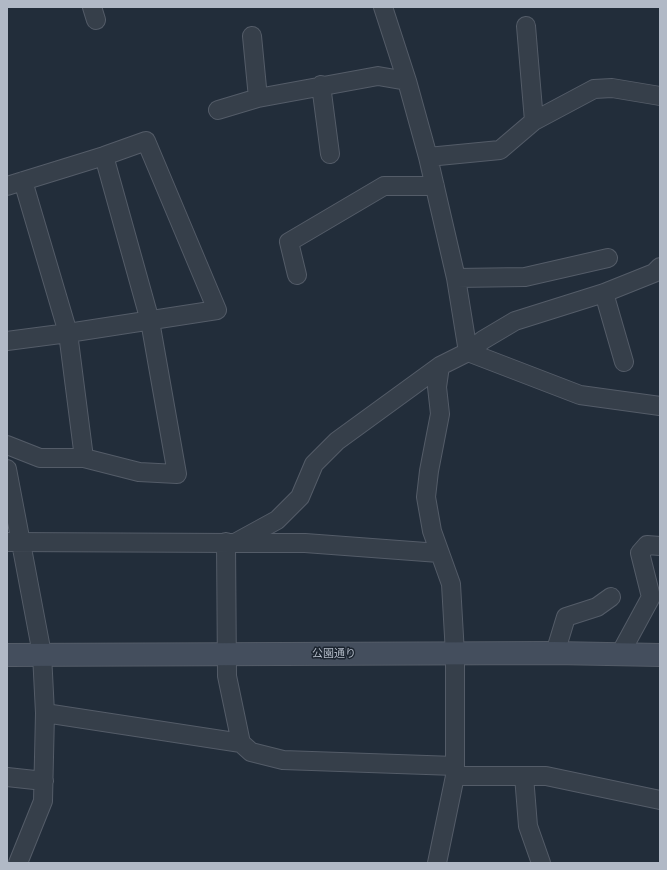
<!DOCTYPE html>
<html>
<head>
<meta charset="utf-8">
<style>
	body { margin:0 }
	#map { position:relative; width:667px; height:870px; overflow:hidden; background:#222d3a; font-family:Manrope,sans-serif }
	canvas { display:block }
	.frame { position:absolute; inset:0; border:8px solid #b1b9c6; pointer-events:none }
</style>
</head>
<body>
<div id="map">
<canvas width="667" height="870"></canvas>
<div class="frame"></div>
</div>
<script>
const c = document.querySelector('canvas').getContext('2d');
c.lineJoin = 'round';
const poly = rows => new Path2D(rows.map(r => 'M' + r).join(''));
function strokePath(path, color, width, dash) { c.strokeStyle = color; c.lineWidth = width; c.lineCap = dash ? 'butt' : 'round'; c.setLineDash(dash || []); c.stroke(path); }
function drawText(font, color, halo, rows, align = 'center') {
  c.font = font + ' Manrope,"Noto Sans JP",sans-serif'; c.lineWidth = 3; c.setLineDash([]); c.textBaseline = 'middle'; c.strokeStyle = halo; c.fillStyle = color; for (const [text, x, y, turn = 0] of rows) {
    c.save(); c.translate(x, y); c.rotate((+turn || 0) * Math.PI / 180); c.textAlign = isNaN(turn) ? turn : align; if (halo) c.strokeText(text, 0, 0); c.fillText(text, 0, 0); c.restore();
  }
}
const street = poly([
	[92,7,96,20],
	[383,7,407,81],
	[526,26,534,121],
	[252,36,258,98],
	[321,85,330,154],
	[218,110,258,98,378,76,407,81,428,157,456,278,468,352,580,395,660,406],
	[428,157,500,150,534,121,594,89,612,88,660,96],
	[23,181,68,333,84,458],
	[7,186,104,156,146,141,217,310,68,333,7,341],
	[297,275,289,242,384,186,435,186],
	[456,278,525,277,608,258],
	[604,293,624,362],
	[7,445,40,458,84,458,139,472,177,474,150,321,104,156],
	[7,469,42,654,45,713,43,801,18,863],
	[7,542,235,543,277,520,300,497,314,464,337,441,440,366,468,352,483,340,515,321,604,293,654,273,660,267],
	[226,542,227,676,241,743,251,752,283,760,455,766],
	[236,543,305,543,439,553],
	[555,653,566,617,597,607,611,597],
	[620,654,651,597,640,553,647,545,660,546],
	[45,713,241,743],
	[455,776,546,776,660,800],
	[524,776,528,826,541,863],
	[7,777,44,781],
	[437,863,455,776,455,654,451,584,432,531,426,497,429,471,440,414,437,387,440,366]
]);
const secondary = poly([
	[7,655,555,653,660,655]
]);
const streetNames = [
	["公園通り",334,654]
];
strokePath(street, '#545c68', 20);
strokePath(secondary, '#545c68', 24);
strokePath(street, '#363f4a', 18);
strokePath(secondary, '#444e5d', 22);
drawText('11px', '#b1b9c6', '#1b242f', streetNames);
</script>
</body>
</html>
